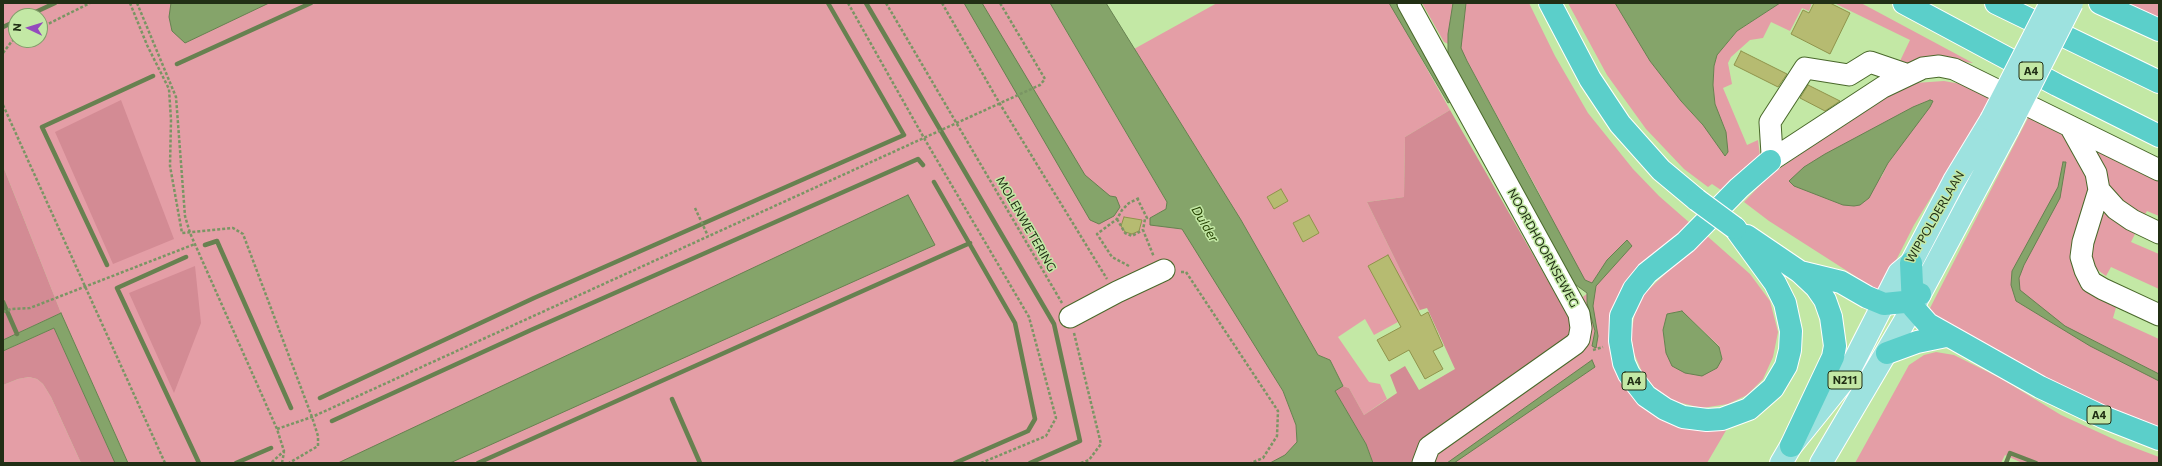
<!DOCTYPE html>
<html>
<head>
<meta charset="utf-8">
<style>
	body { margin:0 }
	#map { position:relative; width:2162px; height:466px; overflow:hidden; background:#c3e8a5; font-family:Commissioner,sans-serif }
	canvas { display:block }
	.frame { position:absolute; inset:0; border:4px solid #212f15; pointer-events:none }
	.north { position:absolute; left:8px; top:8px; width:40px; height:40px; box-sizing:border-box; background:#c3e8a5; border:1px solid #829e6b; border-radius:50%; rotate:274deg; font-size:11px; font-weight:700; line-height:16px; text-align:center; color:#212f15 }
	.north::after { content:''; display:block; margin:auto; width:14px; height:18px; background:#944bbd; clip-path:polygon(50% 0,100% 100%,50% 72%,0 100%) }
</style>
</head>
<body>
<div id="map">
<canvas width="2162" height="466"></canvas>
<div class="frame"></div>
<div class="north">N</div>
</div>
<script>
const c = document.querySelector('canvas').getContext('2d');
c.lineJoin = 'round';
function fill(path, color) { c.fillStyle = color; c.fill(path, 'evenodd'); }
const poly = rows => new Path2D(rows.map(r => 'M' + r).join(''));
function strokePath(path, color, width, dash) { c.strokeStyle = color; c.lineWidth = width; c.lineCap = dash ? 'butt' : 'round'; c.setLineDash(dash || []); c.stroke(path); }
function drawText(font, color, halo, rows, align = 'center') {
  c.font = font + ' Commissioner,sans-serif'; c.lineWidth = 3; c.setLineDash([]); c.textBaseline = 'middle'; c.strokeStyle = halo; c.fillStyle = color; for (const [text, x, y, turn = 0] of rows) {
    c.save(); c.translate(x, y); c.rotate((+turn || 0) * Math.PI / 180); c.textAlign = isNaN(turn) ? turn : align; if (halo) c.strokeText(text, 0, 0); c.fillText(text, 0, 0); c.restore();
  }
}
const green = poly([
	[3,3,1050,3,1167,202,1166,209,1150,218,1182,229,1195,247,1283,391,1296,425,1297,442,1285,455,1270,463,128,463,61,313,3,166],
	[16,16,40,16,40,40,16,40],
	[1217,3,1390,3,1450,110,1405,137,1404,197,1367,202,1420,310,1374,335,1365,319,1338,337,1369,382,1380,384,1387,399,1364,415,1349,388,1343,386,1330,360,1318,355,1241,220,1134,49],
	[1422,3,1529,3,1555,56,1588,113,1633,169,1659,196,1691,224,1618,304,1643,402,1731,422,1707,463,1430,463,1436,451,1564,363,1580,299,1592,290,1583,282,1538,191,1467,61,1457,48,1444,42],
	[1568,3,1615,3,1651,61,1681,101,1703,125,1726,132,1715,104,1713,85,1714,66,1717,55,1737,31,1780,3,1812,3,1809,11,1802,8,1790,31,1771,22,1763,38,1750,40,1731,57,1728,63,1732,84,1723,88,1747,145,1758,140,1760,156,1724,192,1712,184,1708,187,1684,169,1646,129,1607,75],
	[1834,3,1861,3,1973,63,1936,59,1911,64,1900,61,1910,40],
	[2107,3,2159,3,2159,25],
	[1944,81,1972,86,1994,97,1966,149,1933,194,1914,225,1880,292,1769,221,1744,202,1769,176,1886,94,1915,83],
	[1930,100,1888,163,1882,176,1854,206,1827,199,1804,167,1913,107],
	[2030,114,2061,129,2086,167,2091,193,2075,247,2117,304,2113,318,2159,339,2159,436,2105,414,1929,316,1930,308],
	[2092,144,2159,177,2159,216,2147,211,2143,218,2113,196],
	[2105,211,2118,224,2135,234,2131,242,2159,254,2159,289,2111,267,2106,276,2095,268,2091,260,2093,239],
	[1706,235,1750,274,1770,301,1778,332,1773,357,1763,379,1747,395,1728,404,1702,408,1673,401,1655,388,1642,372,1634,353,1631,334,1635,313,1643,295],
	[1682,311,1719,346,1722,359,1666,353,1663,330,1667,314],
	[1936,352,1954,355,2000,378,2061,415,2122,443,2159,457,2159,463,2022,463,2005,455,2001,463,1855,463,1909,365,1924,355],
	[29,377,37,379,43,384,51,397,81,463,3,463,3,385,18,379]
]);
const forest = poly([
	[121,100,174,239,113,264,55,132],
	[1450,110,1571,321,1569,338,1416,453,1411,463,1373,463,1366,444,1335,391,1343,386,1349,388,1364,415,1397,393,1390,375,1405,366,1419,390,1455,369,1427,308,1420,310,1367,202,1404,197,1405,137],
	[3,166,61,313,3,340],
	[195,266,201,323,174,393,129,293],
	[54,328,115,463,81,463,51,397,43,384,37,379,29,377,18,379,3,385,3,351]
]);
const water = poly([
	[171,3,269,3,185,43,172,31,169,17,171,3],
	[964,3,982,3,1085,175,1110,196,1116,197,1120,207,1114,216,1099,224,1090,220,964,3],
	[1050,3,1106,3,1241,220,1318,355,1330,360,1343,386,1335,391,1366,444,1373,463,1270,463,1285,455,1297,442,1296,425,1283,391,1182,229,1150,225,1150,218,1166,209,1167,202,1050,3],
	[1389,3,1396,3,1454,100,1448,103,1389,3],
	[1453,3,1466,3,1461,48,1467,61,1585,280,1592,283,1607,260,1627,240,1632,246,1596,286,1593,306,1598,336,1596,348,1592,346,1595,331,1587,303,1587,293,1572,282,1448,56,1448,34,1453,3],
	[1615,3,1780,3,1737,31,1717,55,1714,66,1713,85,1715,104,1726,132,1728,152,1725,156,1703,125,1681,101,1650,61,1615,3],
	[1930,100,1933,101,1930,107,1888,163,1869,198,1860,205,1854,206,1843,205,1794,186,1789,181,1804,167,1825,154,1913,107,1930,100],
	[2063,162,2066,162,2060,198,2024,265,2019,278,2020,290,2065,326,2159,374,2159,381,2090,346,2016,301,2011,285,2012,271,2058,187,2063,162],
	[908,195,935,245,450,463,338,463,908,195],
	[1682,311,1719,347,1722,359,1717,368,1702,376,1685,373,1672,366,1666,353,1663,330,1667,314,1682,311],
	[61,313,128,463,115,463,54,328,3,351,3,340,61,313],
	[1592,360,1595,367,1454,463,1447,463,1592,360]
]);
const stream = poly([
	[866,3,1054,324,1080,441,1030,463],
	[27,16,55,3],
	[3,27,16,21],
	[177,64,311,3],
	[934,182,1015,323,1035,419,1028,431,955,463],
	[205,245,217,241,291,408],
	[186,257,117,288,199,463],
	[107,265,42,127,153,76],
	[3,302,17,334],
	[320,398,534,298,904,135,828,3],
	[672,399,700,463],
	[332,421,531,330,918,159,923,165],
	[236,463,271,448],
	[478,463,970,243],
	[2006,463,2010,453,2036,463]
]);
const building = poly([
	[1814,3,1830,3,1850,13,1830,54,1791,34,1803,10,1809,13,1814,3],
	[1741,51,1787,74,1778,87,1734,65,1741,51],
	[1808,85,1840,101,1825,111,1800,98,1808,85],
	[1281,189,1288,201,1274,209,1267,197,1281,189],
	[1309,215,1319,233,1303,242,1293,223,1309,215],
	[1124,217,1142,220,1139,231,1132,234,1125,232,1121,226,1124,217],
	[1388,255,1421,316,1428,312,1443,346,1433,351,1443,369,1425,379,1409,350,1389,361,1377,340,1401,327,1368,266,1388,255]
]);
const path = poly([
	[130,3,147,45,169,89,171,120,170,166,182,233,233,228,243,234,312,417,318,436,318,446,289,463],
	[137,3,176,97,185,216,190,233,277,429,284,451,271,463],
	[848,3,924,138,1029,317,1056,418,1046,436,981,463],
	[886,3,1062,303],
	[942,3,1000,104,1107,279],
	[40,28,90,3],
	[3,53,12,41,16,39],
	[3,105,165,463],
	[1137,198,1147,218,1145,219,1143,230,1154,257],
	[695,208,708,236],
	[1117,219,1125,233,1132,236,1143,230],
	[1129,266,1112,257,1097,234,1117,219,1122,210,1129,203,1139,198],
	[1181,272,1186,272,1278,411,1277,436,1263,458,1251,463],
	[3,312,11,309,30,308,195,244],
	[1074,333,1101,444,1089,460,1081,463],
	[1593,350,1603,347],
	[277,429,312,417,1040,85,1045,79,1000,3],
	[282,463,284,452]
]);
const minor = poly([
	[1408,3,1579,314,1581,328,1579,339,1575,344,1429,447,1423,463],
	[2071,128,2096,173,2099,190,2083,242,2081,257,2085,270,2091,282,2103,289,2159,315],
	[1770,161,1883,87,1923,68,1939,66,1954,69,2159,170],
	[1770,161,1772,154,1770,122,1805,68,1849,75,1870,62,1908,75],
	[2099,190,2116,209,2132,220,2159,233],
	[1070,317,1117,292,1164,270]
]);
const major = poly([
	[1781,463,1791,446,1845,379,1899,273,1911,263,1954,181,1991,120],
	[1821,463,1913,307,2008,129]
]);
const highway = poly([
	[1550,3,1590,79,1620,124,1661,170,1697,200],
	[1904,3,2057,85,2159,136],
	[1996,3,2159,82],
	[2100,3,2159,30],
	[1735,228,1775,283,1785,303,1791,331,1790,350,1786,366,1773,388,1749,409,1722,419,1707,420,1683,417,1665,409,1646,396,1629,374,1624,363,1620,341,1621,316,1634,289,1647,273,1686,242,1739,188,1770,161],
	[1747,236,1800,272,1816,287,1825,300,1831,317,1835,346,1833,357,1791,446],
	[1911,263,1913,307,1928,324,2040,387,2103,417,2159,439],
	[1800,272,1841,282,1867,297,1884,304,1904,302,1920,294],
	[1887,353,1917,342,1946,336]
]);
const majorBridge = poly([
	[1991,120,2051,3],
	[2008,129,2072,3]
]);
const highwayBridge = poly([
	[1697,200,1735,228]
]);
const shields = [
	[2031,71,24],
	[1845,380,34],
	[1634,381,24],
	[2099,415,24]
];
const shieldNames = [
	["A4",2031,71],
	["N211",1845,380],
	["A4",1634,381],
	["A4",2099,415]
];
const streetNames = [
	["WIPPOLDERLAAN",1935,217,-60],
	["MOLENWETERING",1026,224,60],
	["NOORDHOORNSEWEG",1543,248,61]
];
const waterNames = [
	["Dulder",1205,224,59]
];
fill(green, '#e49ea6');
fill(forest, '#d38b94');
fill(water, '#85a46a');
strokePath(water, '#678150', 1);
strokePath(stream, '#678150', 4.5);
fill(building, '#b6bb71');
strokePath(building, '#8f934b', 1);
strokePath(minor, '#49682a', 23);
strokePath(major, '#fff', 24);
strokePath(highway, '#fff', 24);
strokePath(path, '#7a9564', 2.5, [3, 2]);
strokePath(minor, '#fff', 21);
strokePath(major, '#9de2df', 22);
strokePath(highway, '#5bcfca', 22);
strokePath(majorBridge, '#fff', 24, []);
strokePath(highwayBridge, '#fff', 24, []);
strokePath(majorBridge, '#9de2df', 22);
strokePath(highwayBridge, '#5bcfca', 22);
for (const [x, y, w] of shields) { const box = new Path2D(); box.roundRect(x - w / 2, y - 9, w, 18, 3); c.fillStyle = '#c3e8a5'; c.fill(box); strokePath(box, '#212f15', 1); }
drawText('bold 11px', '#212f15', null, shieldNames);
drawText('12px', '#212f15', '#c3e8a5', streetNames);
drawText('italic 13px', '#254100', '#c3e8a5', waterNames);
</script>
</body>
</html>
